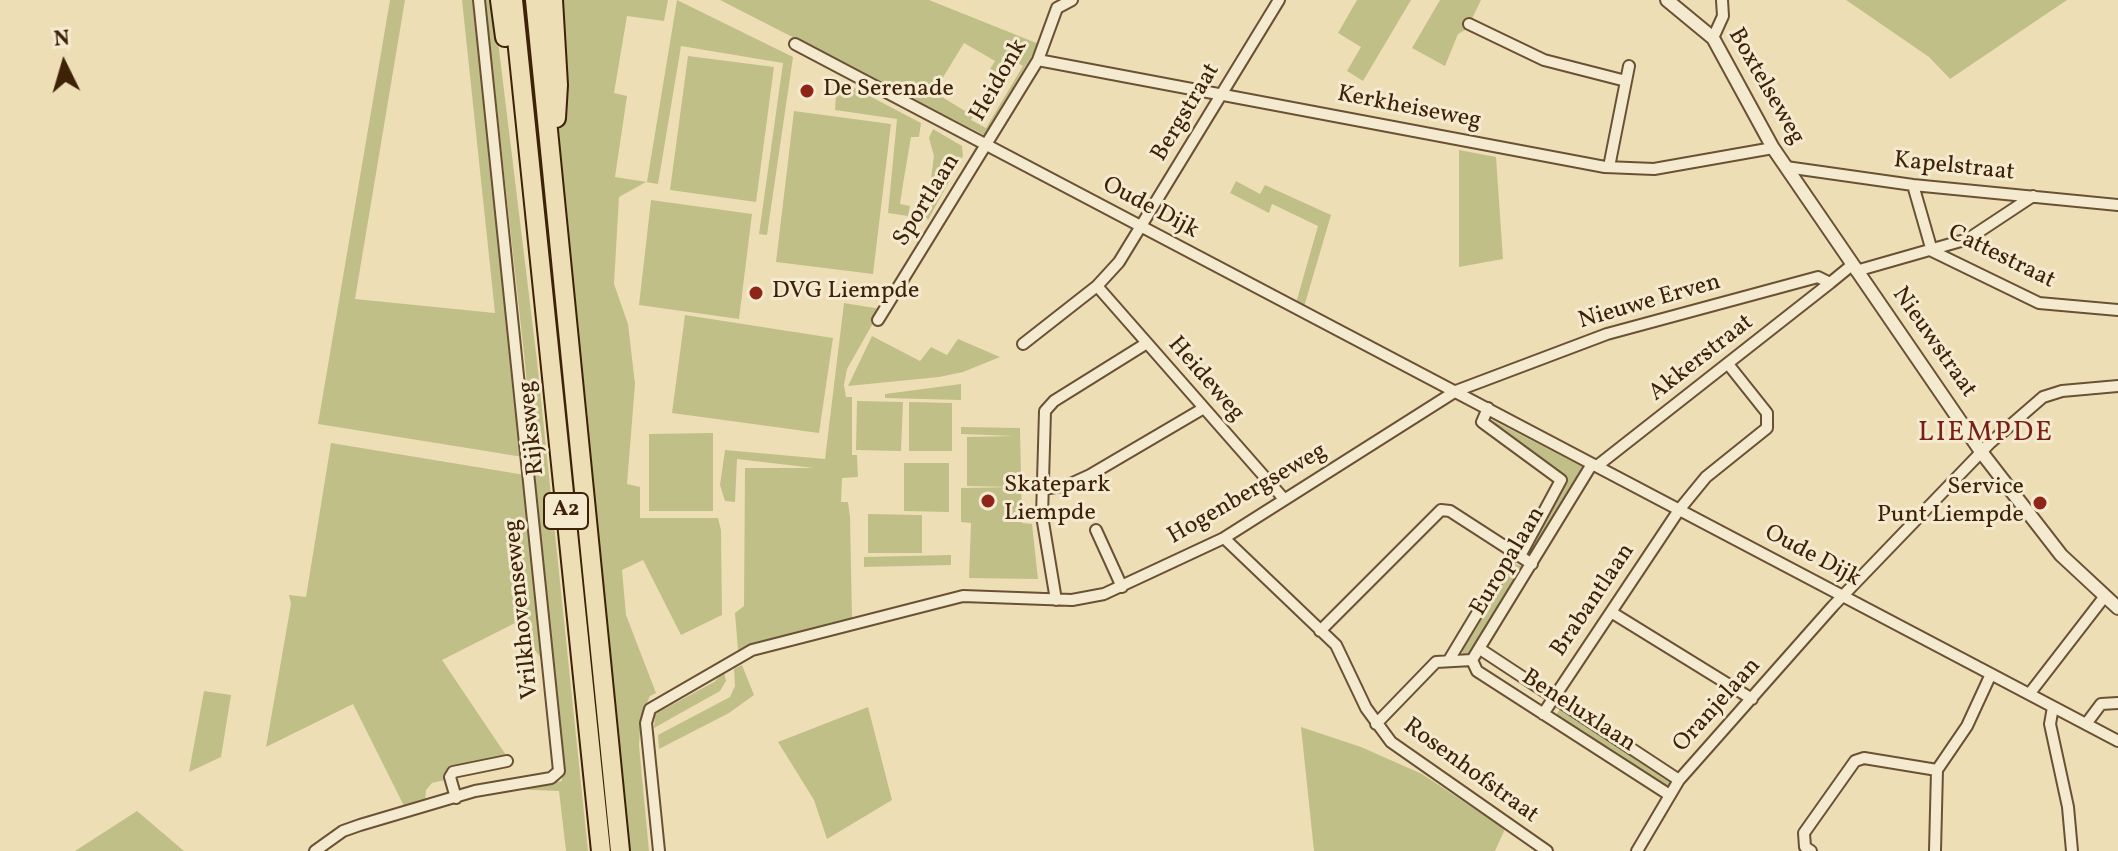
<!DOCTYPE html>
<html>
<head>
<meta charset="utf-8">
<style>
	body { margin:0 }
	#map { position:relative; width:2118px; height:851px; overflow:hidden; background:#eedeb6; font-family:Vollkorn,serif }
	canvas { display:block }
	.north { position:absolute; left:24px; top:24px; width:80px; height:80px; -webkit-text-stroke:6px #f4ead0; paint-order:stroke; rotate:355deg; font-size:22px; font-weight:700; line-height:32px; text-align:center; color:#3e2208 }
	.north::after { content:''; display:block; margin:auto; width:28px; height:36px; background:#3e2208; clip-path:polygon(50% 0,100% 100%,50% 72%,0 100%) }
</style>
</head>
<body>
<div id="map">
<canvas width="2118" height="851"></canvas>
<div class="north">N</div>
</div>
<script>
const c = document.querySelector('canvas').getContext('2d');
c.lineJoin = 'round';
function fill(path, color) { c.fillStyle = color; c.fill(path, 'evenodd'); }
const poly = rows => new Path2D(rows.map(r => 'M' + r).join(''));
function strokePath(path, color, width, dash) { c.strokeStyle = color; c.lineWidth = width; c.lineCap = dash ? 'butt' : 'round'; c.setLineDash(dash || []); c.stroke(path); }
function drawText(font, color, halo, rows, align = 'center') {
  c.font = font + ' Vollkorn,serif'; c.lineWidth = 6; c.setLineDash([]); c.textBaseline = 'middle'; c.strokeStyle = halo; c.fillStyle = color; for (const [text, x, y, turn = 0] of rows) {
    c.save(); c.translate(x, y); c.rotate((+turn || 0) * Math.PI / 180); c.textAlign = isNaN(turn) ? turn : align; if (halo) c.strokeText(text, 0, 0); c.fillText(text, 0, 0); c.restore();
  }
}
const green = poly([
	[390,0,405,0,355,299,495,313,462,0,475,0,523,457,318,424],
	[485,0,493,0,537,361,588,851,566,851,559,791,508,789,562,781,525,363],
	[552,0,668,0,664,21,627,16,614,93,627,96,615,177,647,182,677,0,793,57,767,235,759,234,783,63,681,46,658,184,646,182,619,197,614,284,628,324,635,384,627,484,640,487,640,518,718,518,721,530,722,615,681,635,643,560,622,570,626,615,656,693,650,696,641,716,639,745,649,851,630,851,557,135],
	[720,0,929,0,1039,44,984,135],
	[964,43,995,61,990,69,996,72,1006,56,1023,66,986,128,971,120,975,113,980,116,983,112,970,104,965,111,934,92],
	[1357,0,1411,0,1363,81,1347,71,1361,47,1338,33],
	[1440,0,1481,0,1467,29,1458,34,1445,66,1412,48],
	[1846,0,2067,0,1950,79,1929,57],
	[688,56,774,67,756,202,670,190],
	[837,79,921,123,919,137,911,137,903,184,900,204,910,206,908,216,888,213,897,119,835,110],
	[794,111,891,124,873,274,776,262],
	[933,129,962,146,963,156,928,220,921,209,928,201,934,156,929,138],
	[1459,150,1496,157,1503,259,1459,267],
	[1236,181,1260,194,1265,185,1331,215,1304,307,1296,303,1318,226,1272,204,1269,213,1230,193],
	[651,200,752,214,739,319,639,305],
	[844,303,881,309,847,369,844,385,846,397,852,397,852,455,857,455,858,477,842,478,841,502,848,502,850,517,852,618,738,650,735,613,744,606,745,468,814,468,737,459,735,502,725,501,720,485,725,450,825,459],
	[685,315,833,338,819,433,672,413],
	[872,336,920,361,931,347,947,355,958,339,1000,357,963,372,939,377,848,386],
	[961,384,961,400,885,398,885,394],
	[857,401,903,402,901,451,856,450],
	[909,402,952,403,952,451,909,451],
	[1490,419,1585,468,1530,556,1526,552,1564,480],
	[961,427,1020,428,1022,523,1032,524,1038,579,969,578,971,523,961,522,961,488,1015,487,967,486,967,437,1015,436,961,434],
	[713,433,713,511,649,511,649,434],
	[331,443,525,475,543,661,515,623,442,660,512,764,432,783,426,790,425,803,405,808,353,704,266,747,291,604,289,595,306,597],
	[904,463,949,463,949,512,904,511],
	[868,514,922,515,922,553,868,553],
	[951,555,951,565,864,567,864,557],
	[1516,564,1525,568,1471,655,1463,655,1462,650],
	[742,665,754,695,729,713,659,749,658,735,730,697,735,686,734,669],
	[724,672,726,681,720,691,654,728,655,714,714,682],
	[204,691,231,695,221,757,189,772],
	[868,707,892,800,827,839,814,800,778,742],
	[1561,707,1674,780,1666,787,1555,717],
	[1301,727,1361,747,1422,774,1505,829,1495,851,1314,851],
	[137,811,184,851,75,851]
]);
const minor = poly([
	[1469,24,1544,60,1626,81],
	[1713,38,1723,16,1722,0],
	[795,44,2118,741],
	[1038,60,1605,167,1654,169,1773,148],
	[1609,167,1629,66],
	[1786,167,1913,185,2118,205],
	[1913,185,1932,251,2039,303,2118,310],
	[1856,271,1968,239,2033,196],
	[1097,286,1284,499],
	[878,320,1038,60,1057,8,1072,0],
	[1023,344,1097,286,1119,262,1279,0],
	[1488,408,1482,422,1561,480,1520,556],
	[1597,466,1830,283],
	[1043,489,1068,485,1090,475,1204,408],
	[1096,530,1122,587],
	[1224,538,1336,645,1366,708,1391,742,1547,851],
	[1056,600,1042,516,1045,411,1054,401,1147,343],
	[1611,612,1752,699],
	[1320,631,1441,510,1450,511,1532,564],
	[1480,649,1679,780],
	[1449,660,1514,552],
	[1472,660,1477,671,1668,794],
	[2030,693,2105,596],
	[2053,707,2050,724,2068,807,2072,851],
	[1543,714,1679,510,1706,477,1767,428,1767,413,1728,364],
	[1376,724,1436,662,1472,660,1592,464],
	[2086,724,2101,704,2118,703],
	[456,798,450,777,453,772,507,761],
	[315,851,343,831,360,825,475,791,551,778,559,771,479,0],
	[659,851,646,723,650,709,752,650,963,596,1072,600,1104,594,1224,538,1456,391,1607,334,1818,277,1830,283,1852,265],
	[1637,851,1679,780,1833,606,1990,443,2043,397,2062,391,2118,386],
	[1811,851,1805,847,1804,833,1855,761,1864,758,1937,770],
	[1935,851,1937,770,1967,726,1991,674]
]);
const tertiary = poly([
	[1667,0,1713,38,1773,148,1982,453,2061,555,2118,608]
]);
const motorway = poly([
	[500,0,505,37],
	[513,0,601,851],
	[535,0,620,851],
	[553,0,558,85,556,118]
]);
const markers = [
	[807,91,8,"#8f2418"],
	[756,293,8,"#8f2418"],
	[988,501,8,"#8f2418"],
	[2040,503,8,"#8f2418"]
];
const shields = [
	[566,511,44]
];
const shieldNames = [
	["A2",566,511]
];
const streetNames = [
	["Heidonk",1000,81,-60],
	["Boxtelseweg",1765,87,60],
	["Kerkheiseweg",1409,109,11],
	["Bergstraat",1187,113,-59],
	["Kapelstraat",1954,168,6],
	["Sportlaan",928,201,-58],
	["Oude Dijk",1150,209,28],
	["Cattestraat",2001,258,26],
	["Nieuwe Erven",1650,303,-16],
	["Nieuwstraat",1933,343,55],
	["Akkerstraat",1702,359,-38],
	["Heideweg",1205,380,49],
	["Rijksweg",533,428,-96],
	["Hogenbergseweg",1248,495,-30],
	["Oude Dijk",1812,557,28],
	["Europalaan",1509,562,-59],
	["Brabantlaan",1594,601,-56],
	["Vrilkhovenseweg",523,609,-96],
	["Oranjelaan",1718,706,-48],
	["Beneluxlaan",1578,712,33],
	["Rosenhofstraat",1470,772,36]
];
const poiNames = [
	["De Serenade",823,91],
	["DVG Liempde",772,293],
	["Skatepark",1004,487],
	["Liempde",1004,515],
	["Service",2024,489,"right"],
	["Punt Liempde",2024,517,"right"]
];
const quarterNames = [
	["LIEMPDE",1986,435]
];
fill(green, '#c0bf88');
strokePath(minor, '#6a5134', 14);
strokePath(tertiary, '#6a5134', 16);
strokePath(motorway, '#3e2208', 22);
strokePath(minor, '#f4ead0', 10);
strokePath(tertiary, '#f4ead0', 12);
strokePath(motorway, '#eedeb6', 18);
for (const [x, y, r, color] of markers) { const dot = new Path2D(); dot.arc(x, y, r, 0, 2 * Math.PI); c.fillStyle = color; c.fill(dot); strokePath(dot, '#f4ead0', 3); }
for (const [x, y, w] of shields) { const box = new Path2D(); box.roundRect(x - w / 2, y - 18, w, 36, 6); c.fillStyle = '#f4ead0'; c.fill(box); strokePath(box, '#3e2208', 2); }
drawText('bold 22px', '#3e2208', null, shieldNames);
drawText('24px', '#3e2208', '#f4ead0', streetNames);
drawText('24px', '#3e2208', '#f4ead0', poiNames, 'left');
c.letterSpacing = '2px';
drawText('28px', '#7a1f14', '#f4ead0', quarterNames);
c.letterSpacing = '0px';
</script>
</body>
</html>
